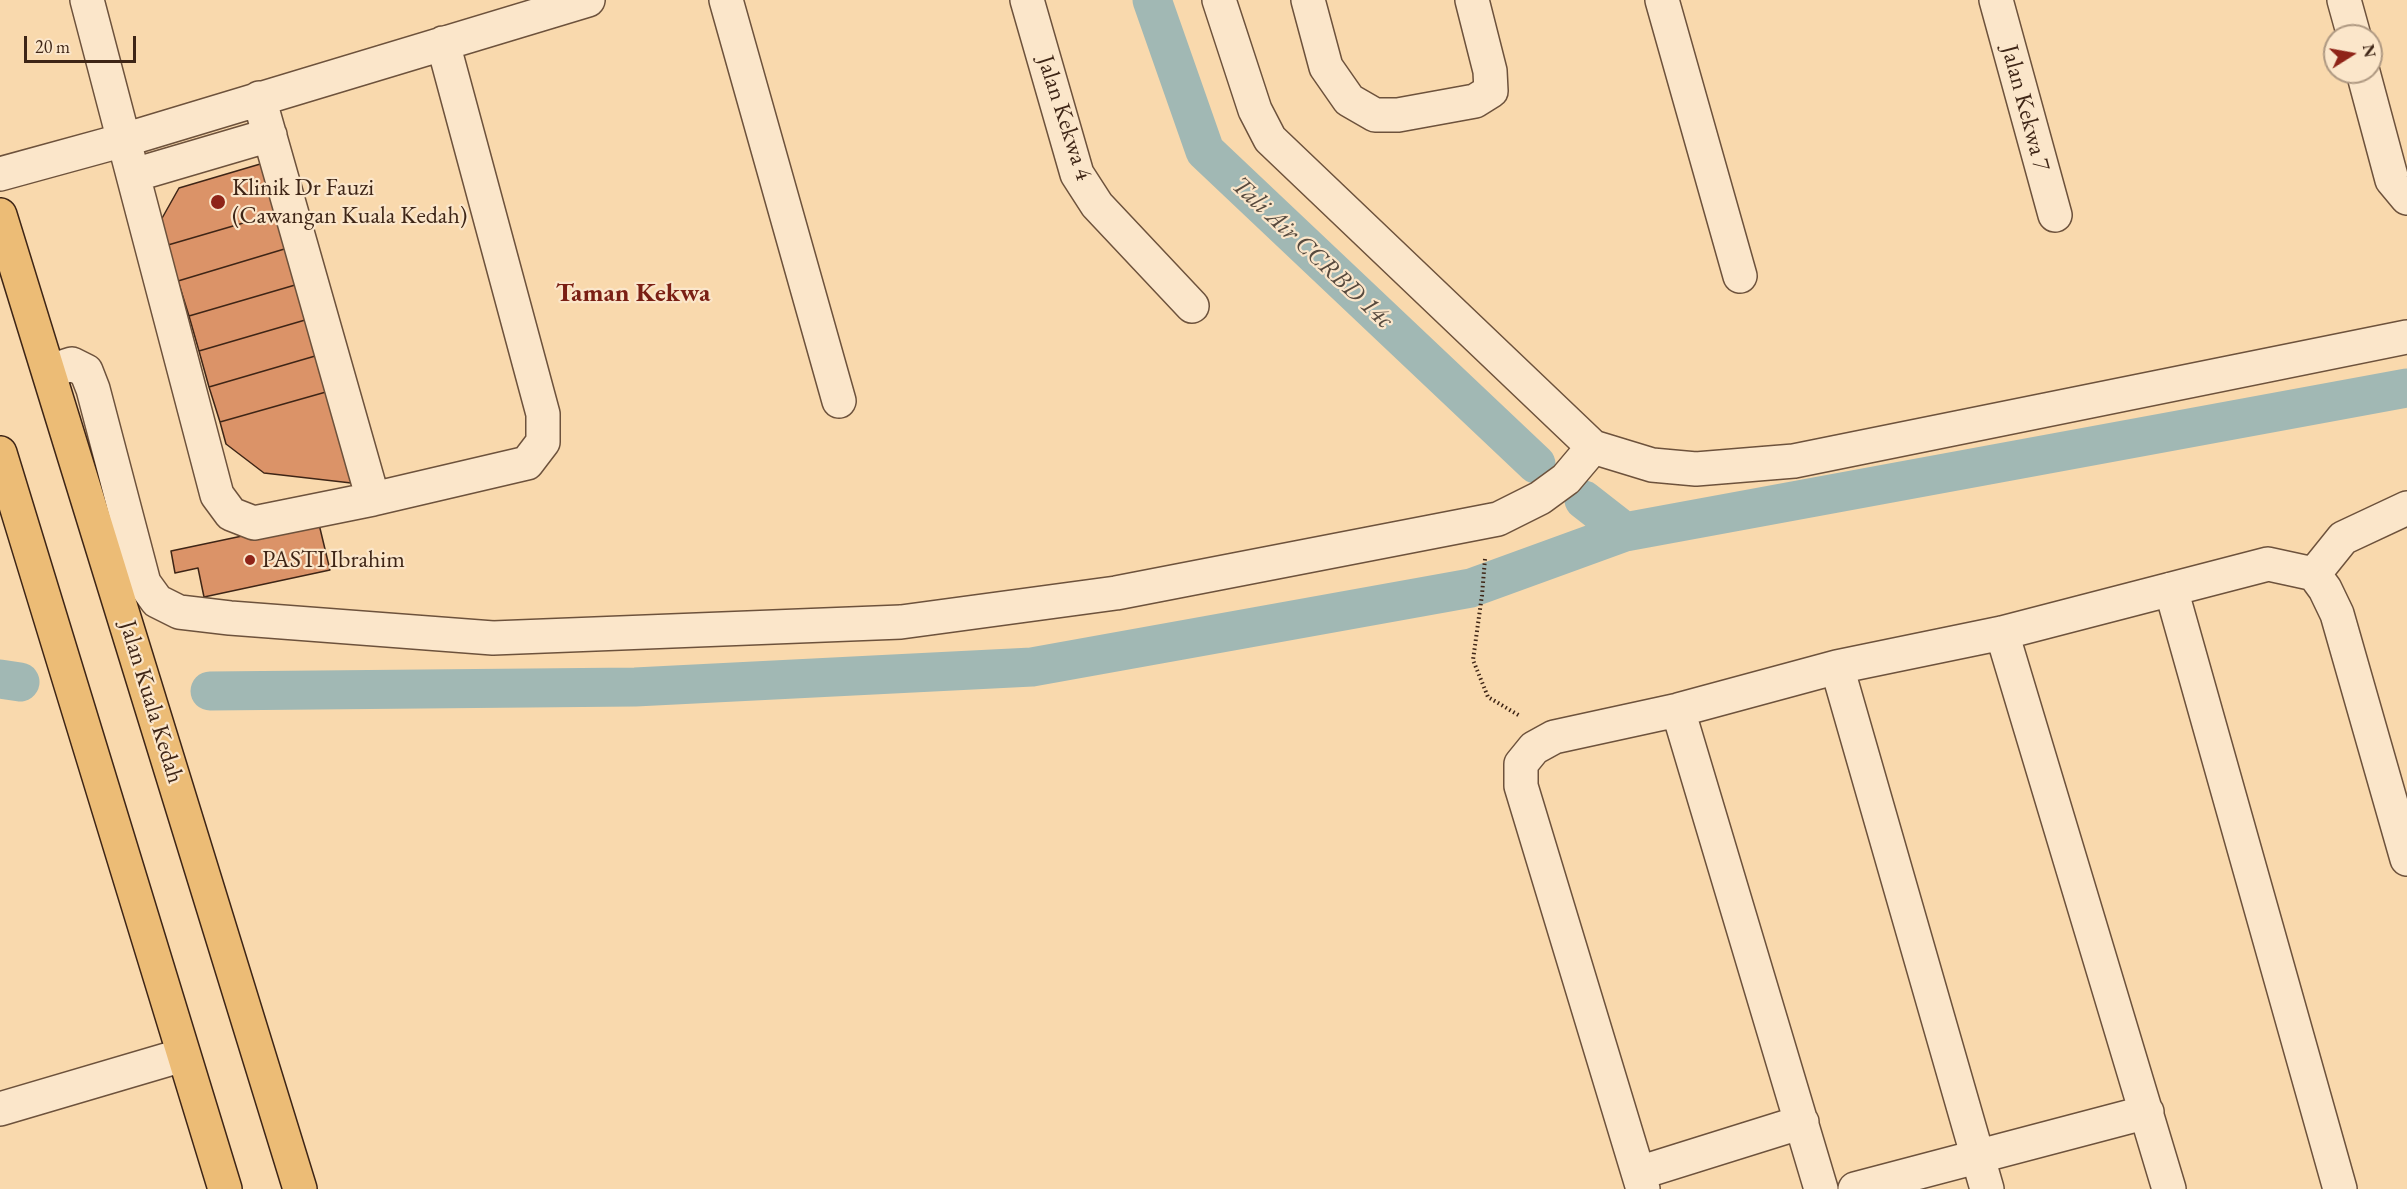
<!DOCTYPE html>
<html>
<head>
<meta charset="utf-8">
<style>
	body { margin:0 }
	#map { position:relative; width:2407px; height:1189px; overflow:hidden; background:#f9d9ad; font-family:"EB Garamond",serif }
	canvas { display:block }
	.north { position:absolute; left:2323px; top:24px; width:60px; height:60px; box-sizing:border-box; background:#fbe6ca; border:2px solid #af9982; border-radius:50%; rotate:79deg; font-size:16px; font-weight:700; line-height:24px; text-align:center; color:#3e2516 }
	.north::after { content:''; display:block; margin:auto; width:21px; height:27px; background:#8f2418; clip-path:polygon(50% 0,100% 100%,50% 72%,0 100%) }
	.scale { position:absolute; left:24px; top:36px; width:112px; height:27px; box-sizing:border-box; border:3px solid #3e2516; border-top:0; padding-left:8px; font-size:18px; line-height:21px; white-space:nowrap; color:#3e2516; -webkit-text-stroke:4px #fbe6ca; paint-order:stroke }
</style>
</head>
<body>
<div id="map">
<canvas width="2407" height="1189"></canvas>
<div class="north">N</div>
<div class="scale">20 m</div>
</div>
<script>
const c = document.querySelector('canvas').getContext('2d');
c.lineJoin = 'round';
const poly = rows => new Path2D(rows.map(r => 'M' + r).join(''));
function strokePath(path, color, width, dash) { c.strokeStyle = color; c.lineWidth = width; c.lineCap = dash ? 'butt' : 'round'; c.setLineDash(dash || []); c.stroke(path); }
function fill(path, color) { c.fillStyle = color; c.fill(path, 'evenodd'); }
function drawText(font, color, halo, rows, align = 'center') {
  c.font = font + ' "EB Garamond",serif'; c.lineWidth = 4.5; c.setLineDash([]); c.textBaseline = 'middle'; c.strokeStyle = halo; c.fillStyle = color; for (const [text, x, y, turn = 0] of rows) {
    c.save(); c.translate(x, y); c.rotate((+turn || 0) * Math.PI / 180); c.textAlign = isNaN(turn) ? turn : align; if (halo) c.strokeText(text, 0, 0); c.fillText(text, 0, 0); c.restore();
  }
}
const canal = poly([
	[1152,0,1205,151,1536,464],
	[1584,500,1625,532],
	[0,679,20,682],
	[210,691,635,687,1032,667,1471,588,1625,532,2407,388]
]);
const building = poly([
	[267,162,281,212,168,245,161,220,179,188,267,162],
	[281,212,291,247,178,281,168,245,281,212],
	[291,247,302,283,189,316,178,281,291,247],
	[302,283,312,318,199,351,189,316,302,283],
	[312,318,322,354,209,387,199,351,312,318],
	[322,354,333,390,220,422,209,387,322,354],
	[333,390,360,484,264,473,226,444,220,422,333,390],
	[318,520,330,570,204,597,198,568,175,573,171,551,318,520]
]);
const path = poly([
	[1485,559,1482,595,1473,660,1488,697,1520,716]
]);
const minor = poly([
	[87,0,217,495,231,514,254,523,373,499,527,463,543,442,543,414,443,43],
	[726,0,839,401],
	[1027,0,1077,174,1097,205,1192,306],
	[1219,0,1255,110,1270,139,1593,447,1652,465,1696,469,1794,461,2407,337],
	[1308,0,1326,67,1349,100,1375,115,1398,115,1475,101,1491,91,1490,71,1472,0],
	[1662,0,1740,276],
	[1996,0,2055,215],
	[2344,0,2354,36],
	[2363,72,2392,180,2407,198],
	[259,98,373,499],
	[0,174,124,140,588,0],
	[134,175,270,135],
	[50,371,72,364,86,371,93,389,144,583,157,601,179,612,230,618,493,638,901,622,1116,593,1498,519,1540,498,1566,479,1593,447],
	[2314,574,2343,538,2407,508],
	[2171,589,2340,1189],
	[2002,633,2169,1189],
	[1837,667,1987,1189],
	[1678,710,1821,1189],
	[0,1109,183,1055],
	[1639,1173,1802,1122],
	[1643,1189,1521,786,1521,764,1534,748,1554,737,1678,710,1837,667,2002,633,2268,564,2314,574,2325,589,2337,614,2407,859],
	[1855,1189,2147,1112]
]);
const major = poly([
	[0,215,300,1189],
	[0,453,225,1189]
]);
const markers = [
	[218,202,8,"#8f2418"],
	[250,560,6,"#8f2418"]
];
const streetNames = [
	["Jalan Kekwa 7",2025,108,75],
	["Jalan Kekwa 4",1064,118,72],
	["Jalan Kuala Kedah",151,702,73]
];
const poiNames = [
	["Klinik Dr Fauzi",232,188],
	["(Cawangan Kuala Kedah)",232,216],
	["PASTI Ibrahim",262,560]
];
const waterNames = [
	["Tali Air CCRBD 14c",1312,253,43]
];
const neighbourhoodNames = [
	["Taman Kekwa",633,294]
];
strokePath(canal, '#a1b8b4', 39);
fill(building, '#db9368');
strokePath(building, '#3e2516', 1.5);
strokePath(minor, '#6d523c', 36);
strokePath(major, '#3e2516', 36);
strokePath(path, '#3e2516', 4, [1.5, 3]);
strokePath(minor, '#fbe6ca', 33);
strokePath(major, '#ecbc76', 33);
for (const [x, y, r, color] of markers) { const dot = new Path2D(); dot.arc(x, y, r, 0, 2 * Math.PI); c.fillStyle = color; c.fill(dot); strokePath(dot, '#fbe6ca', 2); }
drawText('24px', '#3e2516', '#fbe6ca', streetNames);
drawText('24px', '#3e2516', '#fbe6ca', poiNames, 'left');
drawText('italic 26px', '#574a3e', '#fbe6ca', waterNames);
drawText('bold 26px', '#7a1f14', '#fbe6ca', neighbourhoodNames);
</script>
</body>
</html>
